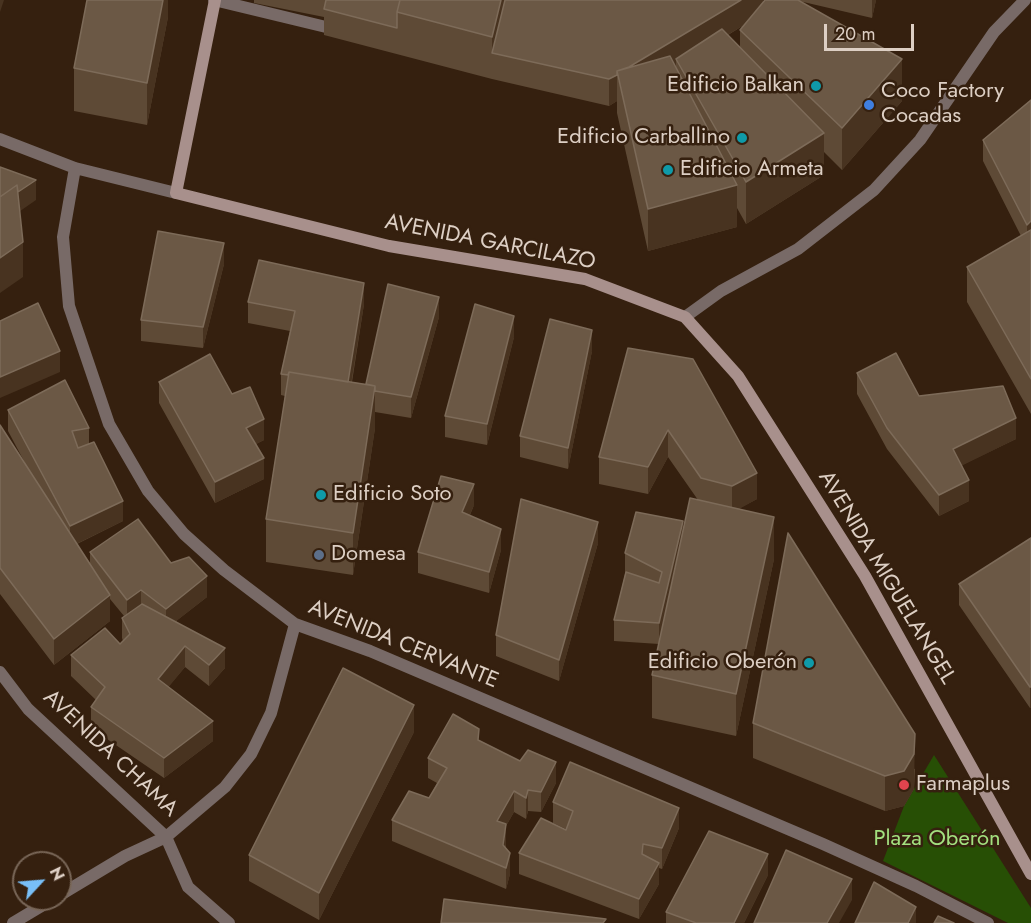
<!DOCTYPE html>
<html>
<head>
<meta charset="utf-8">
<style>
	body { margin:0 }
	#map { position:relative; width:1031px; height:923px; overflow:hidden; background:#35200f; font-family:Jost,sans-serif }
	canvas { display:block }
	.north { position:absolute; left:12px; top:851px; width:60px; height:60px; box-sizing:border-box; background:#35200f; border:2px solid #786657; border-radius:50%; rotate:64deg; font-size:16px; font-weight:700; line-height:24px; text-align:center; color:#ddcfc4 }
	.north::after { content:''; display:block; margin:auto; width:21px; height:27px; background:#78bff7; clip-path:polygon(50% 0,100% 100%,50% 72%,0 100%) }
	.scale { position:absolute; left:824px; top:24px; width:90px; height:27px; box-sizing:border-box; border:3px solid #ddcfc4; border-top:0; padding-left:8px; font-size:18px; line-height:21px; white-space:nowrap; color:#ddcfc4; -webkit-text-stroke:4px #35200f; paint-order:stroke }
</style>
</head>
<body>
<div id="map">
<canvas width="1031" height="923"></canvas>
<div class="north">N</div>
<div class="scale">20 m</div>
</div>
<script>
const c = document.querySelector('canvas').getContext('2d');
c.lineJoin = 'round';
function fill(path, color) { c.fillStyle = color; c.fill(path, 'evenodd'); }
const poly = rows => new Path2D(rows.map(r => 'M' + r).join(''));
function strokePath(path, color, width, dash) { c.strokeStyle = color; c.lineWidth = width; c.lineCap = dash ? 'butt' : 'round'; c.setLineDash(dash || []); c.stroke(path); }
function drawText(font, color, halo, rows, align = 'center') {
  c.font = font + ' Jost,sans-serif'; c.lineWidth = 5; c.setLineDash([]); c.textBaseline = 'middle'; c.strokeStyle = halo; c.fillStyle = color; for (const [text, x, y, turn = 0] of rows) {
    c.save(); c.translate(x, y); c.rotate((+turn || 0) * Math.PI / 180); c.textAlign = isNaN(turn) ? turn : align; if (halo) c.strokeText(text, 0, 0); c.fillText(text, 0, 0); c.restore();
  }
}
const green = poly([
	[934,755,1031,908,1031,923,1008,923,883,861,904,806]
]);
const lane = poly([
	[214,0,326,27]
]);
const street = poly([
	[0,139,75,168,176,193],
	[75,168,63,237,69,306,109,424,148,491,184,534,224,570,295,624,370,651,823,844,916,886,988,923],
	[685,317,721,291,798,249,874,190,920,140,994,32,1025,0],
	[0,672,28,709,166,837,225,787,251,754,271,713,295,624],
	[60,895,125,856,166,837,188,887,229,923],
	[13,923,53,899]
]);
const secondary = poly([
	[215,0,176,193,389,246,585,279,685,317,738,376,865,576,1031,874]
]);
const wall = poly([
	[168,0,168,17,147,125,74,111,74,68],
	[254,0,763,0,762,4,765,0,876,0,872,18,799,1,902,101,842,170,824,152,824,175,746,224,737,208,737,227,648,251,617,113,617,101,609,106,492,79,324,35,324,17,254,3],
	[744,25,740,30,740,47,728,35],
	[1031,100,1031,414,967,302,967,267,1021,236,983,161,983,140],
	[224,264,203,348,141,341,141,320],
	[248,302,364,304,352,382,366,384,439,317,411,418,375,412,375,428,353,575,266,562,266,519,285,396,281,395,281,374,290,331,248,323],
	[514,337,487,445,445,437,445,416],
	[628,348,757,499,738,509,774,559,736,736,652,718,652,675,659,644,614,641,614,620,625,574,625,553,683,533,698,500,668,457,648,494,599,484,599,457],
	[592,351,568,469,520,457,520,436],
	[857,373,919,396,1016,439,962,465,969,501,939,516,887,449,857,394],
	[159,382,232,394,264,440,256,444,264,479,215,503,159,403],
	[8,410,89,428,89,444,123,521,77,544,90,563,90,552,171,563,207,597,176,621,225,668,209,686,185,667,168,687,213,741,164,778,91,728,91,707,96,700,71,676,71,655,120,644,123,641,122,638,122,618,124,616,110,599,110,621,54,665,0,594,0,425,25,463,8,431],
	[474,505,470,515,501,550,489,593,418,573,418,552],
	[1031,538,1030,708,959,605,959,584],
	[598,543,559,681,496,656,496,635],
	[753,723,915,769,914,789,904,806,885,811,753,758],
	[414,732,319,920,249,881,249,855],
	[479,741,556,783,541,812,528,811,526,819,514,812,506,826,506,848,510,874,506,889,392,841,392,820,429,798,437,783,428,778,428,758],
	[553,802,679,828,662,869,659,868,659,884,639,919,519,874,519,853,566,830,566,829,553,823],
	[768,875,744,923,666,923,666,912]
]);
const shadedWall = poly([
	[0,0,4,0,0,12],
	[163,0,168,0,168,17,147,125,147,83],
	[501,0,512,0,492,53,492,37],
	[741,0,763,0,759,16,679,64,676,59,676,66,623,97,617,74],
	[872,0,876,0,872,18],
	[902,59,902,101,842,170,842,128],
	[617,75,617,101,609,106,609,79],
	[824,133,824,175,746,224,746,182],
	[36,180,36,200,0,225,0,204],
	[737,185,737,227,648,251,648,209],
	[1031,221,1031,242,1027,246,1027,225],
	[23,242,23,277,0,293,0,258],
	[224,243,224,264,203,348,203,327],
	[364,283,364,304,347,409,347,388],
	[439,297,439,317,411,418,411,397],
	[514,316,514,337,487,445,487,424],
	[592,330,592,351,568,469,568,448],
	[60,351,60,372,0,398,0,377],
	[375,386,375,428,353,575,353,533],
	[1016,418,1016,439,953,470,953,449],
	[264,419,264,440,246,449,246,428],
	[668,430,668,457,648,494,648,467],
	[264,458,264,479,215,503,215,482],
	[757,473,757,499,732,513,732,486],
	[969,480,969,501,939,516,939,495],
	[474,484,474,505,462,533,462,512],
	[123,501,123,521,70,547,70,526],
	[774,517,774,559,736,736,736,694],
	[683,521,683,541,659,644,659,623],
	[598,522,598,543,559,681,559,660],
	[501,529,501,550,489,593,489,572],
	[207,576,207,597,166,629,166,609],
	[141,590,141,611,127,621,127,600],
	[110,595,110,621,54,665,54,639],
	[185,646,185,667,158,700,158,679],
	[225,648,225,668,209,686,209,665],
	[1030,687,1031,687,1031,708,1030,708],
	[414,705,414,732,319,920,319,893],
	[213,721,213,741,164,778,164,758],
	[915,734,914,789,904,806,885,811,885,776],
	[556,762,556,783,541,812,541,792],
	[528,790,528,811,526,819,526,798],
	[514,791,514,812,506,826,506,844,503,866,497,821],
	[679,808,679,828,662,869,662,848],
	[510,853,510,874,506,889,506,868],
	[768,854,768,875,744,923,734,923],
	[659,863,659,884,639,919,639,899],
	[852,879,852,900,839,923,827,923],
	[916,907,916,923,908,923]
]);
const building = poly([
	[87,0,163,0,147,83,74,68,87,0],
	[326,0,400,0,397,12,397,28,324,9,326,0],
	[400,0,501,0,492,37,397,12,400,0],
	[505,0,741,0,629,67,617,71,617,75,609,79,492,53,505,0],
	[765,0,798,0,902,59,842,128,740,30,765,0],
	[722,29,824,133,746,182,676,59,722,29],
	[670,56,737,185,648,209,617,71,670,56],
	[1031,100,1031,221,1027,225,983,140,1031,100],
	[0,167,36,180,18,192,17,185,0,197,0,167],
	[17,185,23,242,0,258,0,197,17,185],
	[1031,230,1031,379,967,267,1031,230],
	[158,231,224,243,203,327,141,320,158,231],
	[259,260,364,283,348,382,289,372,288,375,281,374,295,311,248,302,259,260],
	[388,284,439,297,411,397,375,391,375,386,366,384,388,284],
	[38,303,60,351,0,377,0,321,38,303],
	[475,304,514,316,487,424,445,416,475,304],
	[550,319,592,330,568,448,520,436,550,319],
	[628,348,693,359,757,473,732,486,701,478,668,430,648,467,599,457,628,348],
	[896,353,919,396,1003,386,1016,418,953,449,969,480,939,495,887,428,857,373,896,353],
	[210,354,232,394,250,387,264,419,246,428,264,458,215,482,159,382,210,354],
	[289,372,375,386,353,533,266,519,289,372],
	[65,380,89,428,72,431,78,448,94,442,123,501,70,526,8,410,65,380],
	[0,425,110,595,54,639,0,568,0,425],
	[441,476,474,484,462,512,501,529,489,572,418,552,441,476],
	[690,498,774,517,736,694,652,675,690,498],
	[521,499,598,522,559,660,496,635,521,499],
	[636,512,683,521,659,623,614,620,626,572,659,583,662,572,625,553,636,512],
	[138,519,171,563,189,557,207,576,166,609,141,590,127,600,90,552,138,519],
	[788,533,915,734,914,754,904,771,885,776,753,723,788,533],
	[1031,538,1031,687,1030,687,959,584,1031,538],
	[142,604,225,648,209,665,185,646,158,679,213,721,164,758,91,707,105,687,71,655,105,628,120,644,130,634,122,618,142,604],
	[343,668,414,705,319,893,249,855,343,668],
	[453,714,479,729,478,740,520,761,528,750,556,762,541,792,528,790,526,798,514,791,497,821,506,824,503,845,510,853,506,868,392,820,409,791,429,798,447,768,428,758,453,714],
	[570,762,679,808,662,848,643,844,642,854,659,863,639,899,519,853,541,818,566,830,573,811,553,802,570,762],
	[709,831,768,854,734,923,696,923,666,912,709,831],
	[786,850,852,879,827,923,754,923,786,850],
	[874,882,916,907,908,923,855,923,874,882],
	[444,899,606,919,603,923,441,923,444,899],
	[938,916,954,923,934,923,938,916]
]);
const markers = [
	[816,86,6,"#0f9aa8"],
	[869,105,6,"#3f7fe0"],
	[742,138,6,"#0f9aa8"],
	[668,170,6,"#0f9aa8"],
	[321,495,6,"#0f9aa8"],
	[319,555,6,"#5c6f8a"],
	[809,663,6,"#0f9aa8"],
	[904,785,6,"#e0444e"]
];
const poiNames = [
	["Edificio Balkan",804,86,"right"],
	["Coco Factory",881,92],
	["Cocadas",881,117],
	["Edificio Carballino",730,138,"right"],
	["Edificio Armeta",680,170],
	["Edificio Soto",333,495],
	["Domesa",331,555],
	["Edificio Oberón",797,663,"right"],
	["Farmaplus",916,785]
];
const streetNames = [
	["AVENIDA GARCILAZO",490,243,11],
	["AVENIDA MIGUELANGEL",886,578,59],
	["AVENIDA CERVANTE",403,645,22],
	["AVENIDA CHAMA",110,754,43]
];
const parkNames = [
	["Plaza Oberón",937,840]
];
fill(green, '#274f05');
strokePath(lane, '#786a67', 12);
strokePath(street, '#786a67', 12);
strokePath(secondary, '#a8908c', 12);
fill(wall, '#5e4a36');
fill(shadedWall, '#483320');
fill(building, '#6b5845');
strokePath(building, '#7d6b59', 1.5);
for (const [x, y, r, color] of markers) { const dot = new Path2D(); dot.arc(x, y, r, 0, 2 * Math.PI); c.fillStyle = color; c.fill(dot); strokePath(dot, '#35200f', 2); }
drawText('22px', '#ddcfc4', '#35200f', poiNames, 'left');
drawText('22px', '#ddcfc4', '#35200f', streetNames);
drawText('22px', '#a3e07f', '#35200f', parkNames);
</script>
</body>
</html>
